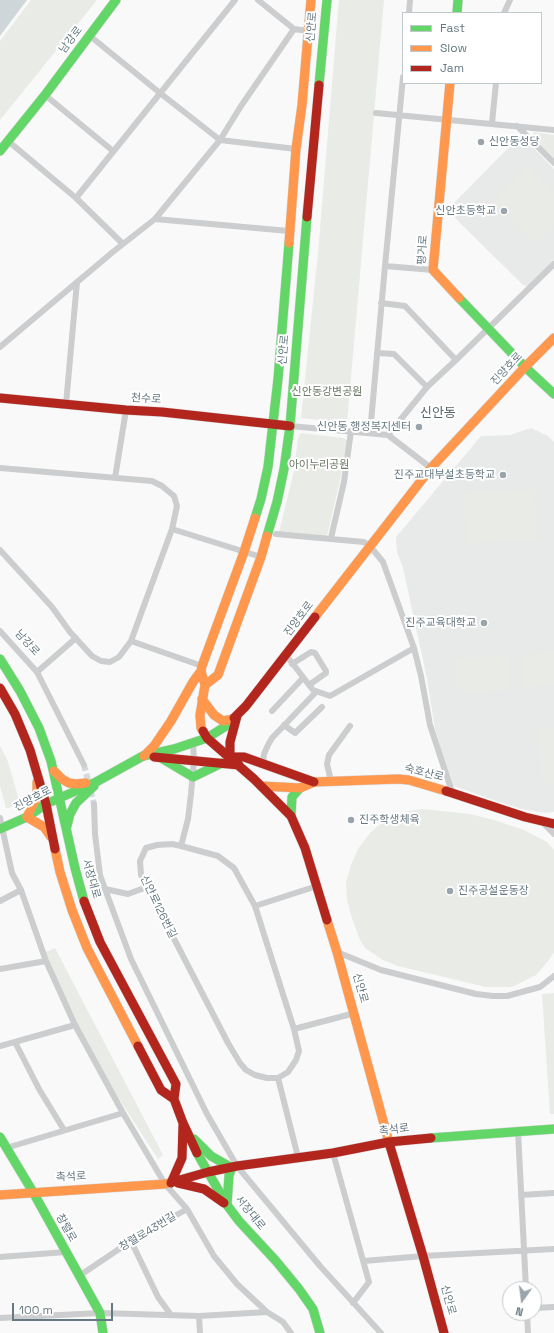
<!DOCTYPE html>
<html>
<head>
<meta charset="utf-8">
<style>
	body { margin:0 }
	#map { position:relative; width:554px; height:1333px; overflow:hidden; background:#f9f9f9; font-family:"Space Grotesk",sans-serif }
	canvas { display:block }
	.legend { position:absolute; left:402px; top:12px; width:140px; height:72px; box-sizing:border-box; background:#fff; border:1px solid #c2c9cd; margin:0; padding:5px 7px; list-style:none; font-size:12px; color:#667881 }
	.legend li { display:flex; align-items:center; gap:8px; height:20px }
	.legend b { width:20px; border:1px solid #c2c9cd }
	.north { position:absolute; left:502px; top:1281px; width:40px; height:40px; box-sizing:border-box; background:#fff; border:1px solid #c2c9cd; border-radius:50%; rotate:194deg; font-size:11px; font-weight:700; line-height:16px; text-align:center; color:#667881 }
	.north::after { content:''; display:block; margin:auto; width:14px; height:18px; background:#99a5ab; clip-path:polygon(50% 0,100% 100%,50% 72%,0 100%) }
	.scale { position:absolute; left:12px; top:1303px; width:101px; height:18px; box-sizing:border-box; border:2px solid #667881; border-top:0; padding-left:5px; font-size:12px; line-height:14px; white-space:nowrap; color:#667881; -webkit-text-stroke:3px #fff; paint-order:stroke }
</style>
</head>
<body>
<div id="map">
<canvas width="554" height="1333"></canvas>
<ul class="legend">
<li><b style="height:5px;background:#63d668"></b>Fast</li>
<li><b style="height:5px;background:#ff974d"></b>Slow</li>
<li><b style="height:5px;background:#b3261e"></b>Jam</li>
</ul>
<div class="north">N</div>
<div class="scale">100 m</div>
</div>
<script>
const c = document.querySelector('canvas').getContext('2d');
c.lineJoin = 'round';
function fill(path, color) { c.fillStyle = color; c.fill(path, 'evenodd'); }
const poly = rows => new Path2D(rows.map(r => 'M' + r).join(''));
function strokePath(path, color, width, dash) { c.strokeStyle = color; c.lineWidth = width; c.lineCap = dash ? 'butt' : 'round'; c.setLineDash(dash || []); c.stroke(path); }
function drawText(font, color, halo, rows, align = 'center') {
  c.font = font + ' "Space Grotesk","Noto Sans KR",sans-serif'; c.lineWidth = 4; c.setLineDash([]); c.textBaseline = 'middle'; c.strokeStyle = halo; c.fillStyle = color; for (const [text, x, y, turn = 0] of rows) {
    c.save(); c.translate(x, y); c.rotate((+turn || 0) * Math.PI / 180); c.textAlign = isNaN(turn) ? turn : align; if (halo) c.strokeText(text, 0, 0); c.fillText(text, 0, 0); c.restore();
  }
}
const built = poly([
	[521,135,554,169,554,260,528,286,523,285,454,217,452,205],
	[531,428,548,436,554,442,554,812,545,813,522,809,505,804,451,785,435,729,427,679,403,568,397,552,396,537,481,436,510,435]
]);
const green = poly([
	[31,0,97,0,0,120,0,41],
	[339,0,384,0,347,423,301,418,318,253],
	[534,132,554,135,554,160,531,137],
	[527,167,554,194,554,224,534,244,491,202],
	[301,433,343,438,348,441,339,485,327,536,279,532,294,471,298,438],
	[534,490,537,539,467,543,463,494],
	[554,652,554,684,538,685,527,688,523,686,521,655],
	[504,656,508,657,510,685,506,690,460,692,457,685,457,661,459,658],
	[554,727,554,784,543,784,539,728],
	[0,746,7,759,20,803,9,808,6,808,0,786],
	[422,809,470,814,494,820,524,830,547,842,554,850,554,952,549,960,536,975,512,987,486,987,398,966,383,960,365,948,360,940,352,918,347,900,346,882,351,865,358,849,370,833,385,820,403,812],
	[55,948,163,1155,158,1159,92,1057,41,954],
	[554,993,554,1114,550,1114,542,994]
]);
const water = poly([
	[0,0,27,0,0,36]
]);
const streetTunnel = poly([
	[84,765,94,804]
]);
const street = poly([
	[258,0,294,29],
	[409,13,410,0],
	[504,13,510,0],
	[90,36,160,93,220,140],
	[45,95,113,151],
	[376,113,554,130],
	[492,123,496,83],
	[517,126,554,163],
	[220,140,296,149],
	[8,141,76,198,123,244],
	[76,198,235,0],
	[155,219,220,140,241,106,294,29,308,31],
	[385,266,433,270],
	[381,303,405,306,456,360],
	[0,347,114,251,155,219,289,231],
	[377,353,394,354,427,387],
	[66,404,77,282],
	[290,426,388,435,431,468],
	[370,433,385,266,403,77],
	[388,435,427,387,456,360,554,264],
	[0,468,152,481,162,486,174,496,177,506,172,529,131,641,119,657,110,662,101,661,92,656,70,632,52,607,0,550],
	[115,478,126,410],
	[172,529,261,557],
	[276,534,364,542,370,546,383,562,414,648,421,676,430,725,452,792],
	[331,538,344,482,351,431],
	[0,631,37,672,84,765],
	[131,641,202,666],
	[286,655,313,690,330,696,414,648],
	[292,664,311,652,315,653,326,671,326,673,309,685],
	[37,672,76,638],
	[272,711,303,678],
	[284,725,295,733,322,707],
	[263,764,264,754,268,745,272,738,316,692],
	[331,781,327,764,329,755,350,726],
	[94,804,95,834,100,875,105,889,131,959,207,1114,237,1166,320,1266,381,1333],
	[0,818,12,873,21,890,46,961,75,1025,123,1113,165,1184,187,1209,214,1256,237,1284,267,1312,283,1322,291,1333],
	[542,822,554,834],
	[172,844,181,846,218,856,234,868,255,906,294,1029,299,1051,296,1060,288,1072,278,1078,267,1078,255,1075,246,1070,240,1063,228,1043,141,875,140,861,146,848,157,845,172,844],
	[181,846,188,819,191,794,194,760,193,743],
	[105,889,128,894,147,887],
	[0,901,21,890],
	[255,906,317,886],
	[337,952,381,970,476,994,493,996,507,996,540,987,554,976],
	[0,969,46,961],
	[294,1029,355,1013],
	[15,1042,39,1089,64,1130],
	[0,1046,75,1025],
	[278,1078,298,1157],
	[518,1131,526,1289],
	[6,1148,123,1113],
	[333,1153,369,1282,353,1303],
	[521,1195,554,1193],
	[131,1241,158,1297,171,1315],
	[0,1257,66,1252],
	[364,1261,423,1256,554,1249],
	[79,1276,131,1241,187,1209],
	[534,1308,554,1307],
	[527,1313,528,1333],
	[199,1316,200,1333],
	[0,1318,100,1313,199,1316,267,1312]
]);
const fast = poly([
	[457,13,458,0],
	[319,85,327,0],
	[0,151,45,95,116,0],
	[459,298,525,367,554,394],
	[255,518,261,499,268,467,278,379,289,243],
	[267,536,277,502,284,469,290,426,307,217],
	[0,659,20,691,39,728,51,761,75,868,84,901],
	[161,758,193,777,222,763],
	[291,816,292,797,300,788],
	[67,826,70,814,76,803,94,786],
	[0,829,27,817,46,804,96,782,143,756,174,749,207,738,226,726,234,718],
	[0,1137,33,1192,100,1313,103,1333],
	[431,1138,554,1129],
	[194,1139,211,1156,232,1168,229,1175,227,1205],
	[197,1153,227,1205,239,1221,276,1261,299,1289,313,1309,320,1333]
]);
const slow = poly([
	[450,83,433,270,459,298],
	[289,243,296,149,302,105,311,0],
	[315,617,431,468,525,367,554,338],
	[205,685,218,675,261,557,267,536],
	[202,699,214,715,223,721,233,719],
	[203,731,201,728,200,715,205,685,201,671,202,666,244,552,255,518],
	[144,756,154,746,171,721,193,682,201,671],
	[54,771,62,779,69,783,76,784,86,783],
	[37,782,37,791,35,801,27,817,44,827,51,837],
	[261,786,300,788,314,782,398,779,409,780,446,791],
	[55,849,60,872,72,910,87,948,138,1046],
	[327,920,337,952,390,1146],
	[0,1195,165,1184,176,1181]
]);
const jam = poly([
	[307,217,319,85],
	[0,398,126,410,162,412,290,426],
	[0,688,15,714,30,750,46,804,55,849],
	[237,716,230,742,230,757,244,757,314,782],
	[234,718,246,706,315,617],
	[203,731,207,738,254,779,291,816,305,848,327,920],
	[154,757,239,765],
	[446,791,525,817,554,824],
	[84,901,100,942,176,1084,174,1099,183,1123,197,1153],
	[138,1046,161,1090,174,1099],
	[390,1146,423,1256,444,1333],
	[176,1181,208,1172,237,1166,333,1153,389,1142,431,1138],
	[171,1183,182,1158,183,1125],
	[178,1183,204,1189,224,1203]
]);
const markers = [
	[481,142,4,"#99a5ab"],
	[504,211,4,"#99a5ab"],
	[419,427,4,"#99a5ab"],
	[503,475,4,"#99a5ab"],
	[484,623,4,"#99a5ab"],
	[351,820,4,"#99a5ab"],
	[450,891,4,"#99a5ab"]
];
const streetNames = [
	["신안로",312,27,-85],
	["남강로",71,40,-53],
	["평거로",423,250,-86],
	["신안로",284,350,-85],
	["진양호로",507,369,-47],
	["천수로",146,399,3],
	["진양호로",299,619,-53],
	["남강로",27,643,48],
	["숙호산로",424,773,14],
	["진양호로",33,799,-28],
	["서장대로",91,879,74],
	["신안로126번길",158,907,64],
	["신안로",360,988,74],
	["촉석로",394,1130,-7],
	["촉석로",71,1177,-3],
	["서장대로",250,1213,51],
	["창렬로",66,1228,61],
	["창렬로43번길",148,1232,-31],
	["신안로",448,1300,75]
];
const poiNames = [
	["신안동성당",489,142,"left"],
	["신안초등학교",496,211],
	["신안동 행정복지센터",411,427],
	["진주교대부설초등학교",495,475],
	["진주교육대학교",476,623],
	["진주학생체육",359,820,"left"],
	["진주공설운동장",458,891,"left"]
];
const parkNames = [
	["신안동강변공원",327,392],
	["아이누리공원",319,465]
];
const quarterNames = [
	["신안동",438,413]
];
fill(built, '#e8eae9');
fill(green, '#e8ebe6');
fill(water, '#ced6d9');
strokePath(streetTunnel, '#d4d9db', 6, [6, 3]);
strokePath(fast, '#d5d6d7', 10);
strokePath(slow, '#d5d6d7', 10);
strokePath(jam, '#d5d6d7', 10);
strokePath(street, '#cccdce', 6);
strokePath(fast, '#63d668', 9);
strokePath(slow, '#ff974d', 9);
strokePath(jam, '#b3261e', 9);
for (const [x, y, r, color] of markers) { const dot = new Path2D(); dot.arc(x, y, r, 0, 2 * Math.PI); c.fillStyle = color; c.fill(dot); strokePath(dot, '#fff', 1.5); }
drawText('11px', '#667881', '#fff', streetNames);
drawText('11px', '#667881', '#fff', poiNames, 'right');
drawText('11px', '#6a7a65', '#fff', parkNames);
drawText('13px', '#58656d', '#fff', quarterNames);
</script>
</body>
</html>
